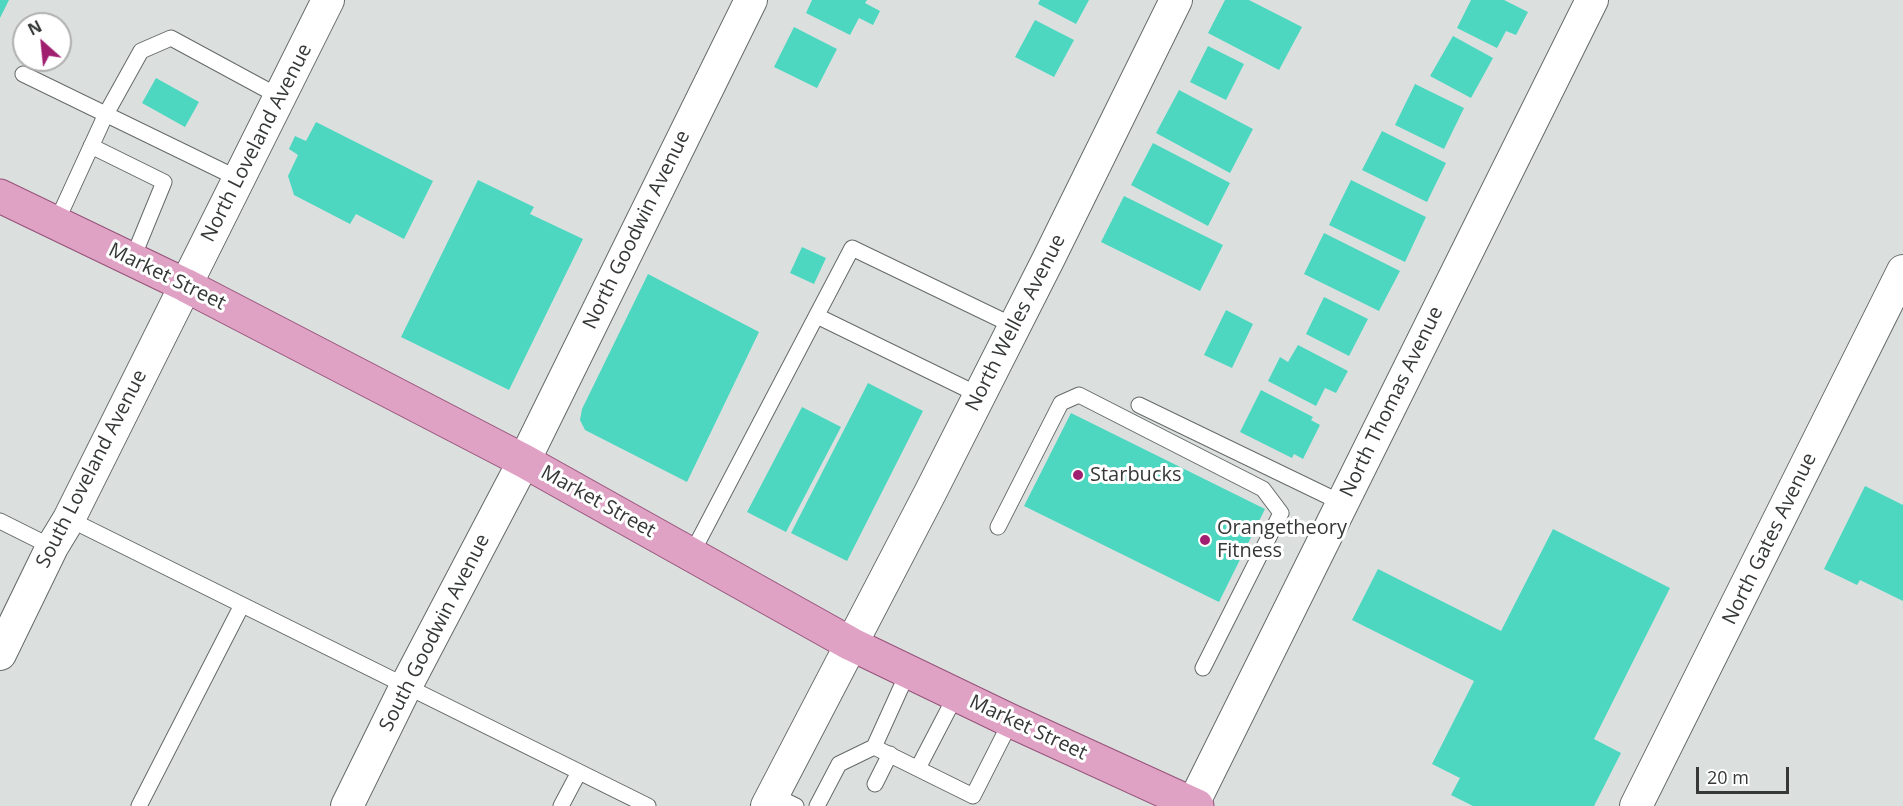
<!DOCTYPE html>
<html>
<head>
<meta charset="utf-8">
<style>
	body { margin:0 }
	#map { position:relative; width:1903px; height:806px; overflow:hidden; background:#dbe0df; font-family:"Open Sans",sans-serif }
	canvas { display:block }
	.north { position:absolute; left:12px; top:12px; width:60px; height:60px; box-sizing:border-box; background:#fff; border:2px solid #afafaf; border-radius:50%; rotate:333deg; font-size:16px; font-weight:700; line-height:24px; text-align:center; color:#363838 }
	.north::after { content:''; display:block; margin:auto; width:21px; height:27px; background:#a01f71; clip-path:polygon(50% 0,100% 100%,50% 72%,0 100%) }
	.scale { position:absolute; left:1696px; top:767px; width:93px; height:27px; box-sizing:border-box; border:3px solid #363838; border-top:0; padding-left:8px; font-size:18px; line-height:21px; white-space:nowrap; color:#363838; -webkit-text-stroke:4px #fff; paint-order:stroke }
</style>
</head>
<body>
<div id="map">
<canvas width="1903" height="806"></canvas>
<div class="north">N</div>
<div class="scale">20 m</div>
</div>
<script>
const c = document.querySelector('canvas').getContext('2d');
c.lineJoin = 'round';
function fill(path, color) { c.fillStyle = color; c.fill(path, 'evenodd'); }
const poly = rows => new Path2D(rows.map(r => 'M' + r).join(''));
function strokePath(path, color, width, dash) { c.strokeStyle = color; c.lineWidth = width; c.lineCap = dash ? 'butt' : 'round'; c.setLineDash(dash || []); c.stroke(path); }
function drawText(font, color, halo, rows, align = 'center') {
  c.font = font + ' "Open Sans",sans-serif'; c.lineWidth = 6; c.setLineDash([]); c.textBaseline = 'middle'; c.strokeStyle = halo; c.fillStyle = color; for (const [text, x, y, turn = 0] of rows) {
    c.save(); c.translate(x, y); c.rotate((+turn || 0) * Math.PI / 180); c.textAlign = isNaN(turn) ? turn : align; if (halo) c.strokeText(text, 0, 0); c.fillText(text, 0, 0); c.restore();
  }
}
const building = poly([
	[0,0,9,0,0,18],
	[812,0,867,0,865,3,880,11,873,25,859,18,850,35,806,13],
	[1040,0,1089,0,1076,24,1038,4],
	[1225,0,1249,0,1302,27,1279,70,1208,33],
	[1471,0,1504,0,1528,12,1516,35,1506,31,1497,48,1457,28],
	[1035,20,1074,40,1054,77,1015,57],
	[794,27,837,49,817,88,774,67],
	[1453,36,1493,58,1471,98,1430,76],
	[1208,46,1244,64,1226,100,1190,82],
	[156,78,199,102,185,127,142,103],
	[1415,84,1464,108,1444,149,1395,125],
	[1179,90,1253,129,1230,173,1156,133],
	[316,122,433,181,404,239,356,214,350,224,294,195,288,176,298,155,289,149,295,136,306,141],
	[1382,131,1446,163,1427,202,1362,170],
	[1153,143,1230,183,1208,226,1131,185],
	[478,180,534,207,530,214,583,239,509,390,401,337],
	[1351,180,1426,217,1405,262,1329,225],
	[1124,196,1223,245,1200,291,1101,242],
	[1324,233,1400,271,1379,311,1304,274],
	[802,247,826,258,814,284,790,273],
	[648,274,759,332,687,482,585,430,580,420,582,409],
	[1324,297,1368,319,1349,356,1306,334],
	[1226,310,1253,324,1232,368,1204,355],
	[1298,345,1348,371,1336,393,1325,388,1316,406,1268,381,1280,357,1288,362],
	[868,383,923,411,847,561,791,533],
	[1261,390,1313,417,1311,420,1320,425,1303,459,1294,454,1292,458,1240,432],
	[802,407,841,427,786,532,747,512],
	[1071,413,1265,509,1219,602,1024,506],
	[1865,486,1903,505,1903,601,1860,580,1857,585,1824,569],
	[1553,529,1670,588,1594,739,1621,753,1594,806,1473,806,1451,795,1460,778,1432,764,1474,681,1352,620,1378,569,1501,631]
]);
const service = poly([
	[23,74,239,179],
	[91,146,164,182,132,260],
	[56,223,106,114,141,51,171,38,280,97],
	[817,316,979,395],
	[1139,405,1342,503],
	[69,519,648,806],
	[0,521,52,547],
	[998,527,1061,403,1079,395,1263,489,1281,513,1203,668],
	[691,555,852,248,1014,326],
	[874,747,908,672],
	[918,768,956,695],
	[875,784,890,754],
	[773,795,796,806],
	[139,806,242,605],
	[561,806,579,772],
	[817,806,839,764,874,747,973,796,1011,721]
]);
const minor = poly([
	[0,654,52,547,69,519,328,0],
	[347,806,406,686,524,461,751,0],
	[767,806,930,493,1049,258,1176,0],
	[1192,806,1592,0],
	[1636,806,1903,271]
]);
const primary = poly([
	[0,196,185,285,524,461,851,644,1011,721,1197,806]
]);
const markers = [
	[1078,475,6,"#a01f71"],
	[1205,540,6,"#a01f71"]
];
const streetNames = [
	["North Loveland Avenue",257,143,-63],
	["North Goodwin Avenue",637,230,-64],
	["Market Street",167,277,26],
	["North Welles Avenue",1016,323,-63],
	["North Thomas Avenue",1392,402,-64],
	["South Loveland Avenue",92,469,-63],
	["Market Street",598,502,29],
	["North Gates Avenue",1770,539,-64],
	["South Goodwin Avenue",435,633,-63],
	["Market Street",1028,728,25]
];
const poiNames = [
	["Starbucks",1090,475],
	["Orangetheory",1217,528],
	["Fitness",1217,551]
];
fill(building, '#4dd7c1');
strokePath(service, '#656a69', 17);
strokePath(minor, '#656a69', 34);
strokePath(primary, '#965379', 35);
strokePath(service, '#fff', 15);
strokePath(minor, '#fff', 32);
strokePath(primary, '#dfa1c4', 33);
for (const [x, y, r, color] of markers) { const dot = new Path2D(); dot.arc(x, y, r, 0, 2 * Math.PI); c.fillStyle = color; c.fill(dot); strokePath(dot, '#fff', 2); }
drawText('20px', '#363838', '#fff', streetNames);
drawText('20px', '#363838', '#fff', poiNames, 'left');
</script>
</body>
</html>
